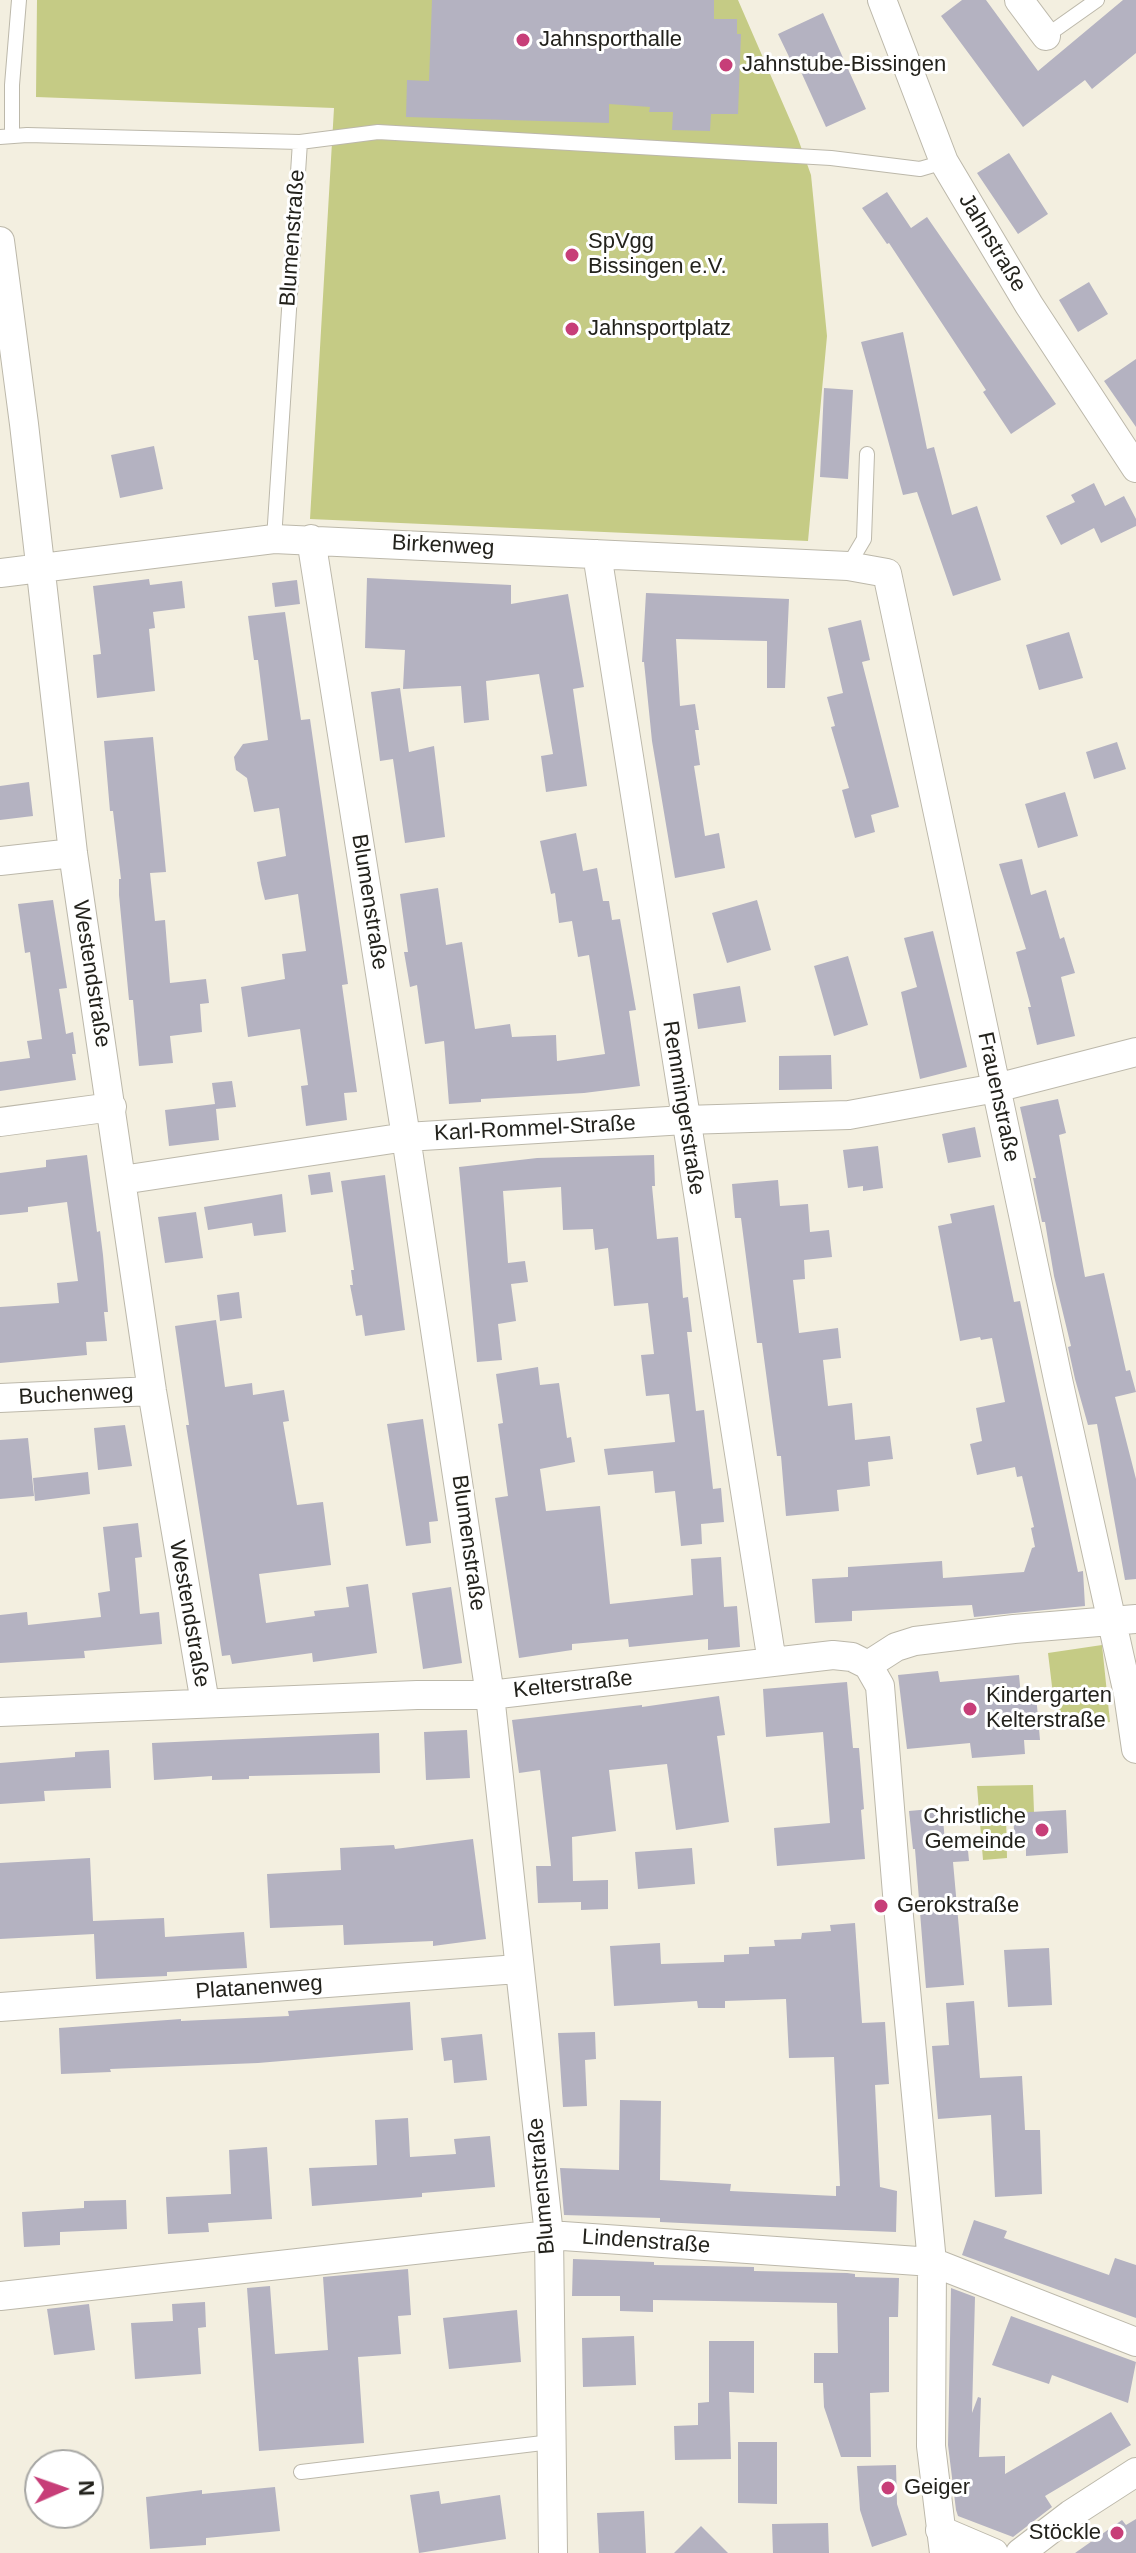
<!DOCTYPE html>
<html>
<head>
<meta charset="utf-8">
<style>
	body { margin:0 }
	#map { position:relative; width:1136px; height:2553px; overflow:hidden; background:#f3efe0; font-family:Helvetica,sans-serif }
	canvas { display:block }
	.north { position:absolute; left:24px; top:2449px; width:80px; height:80px; box-sizing:border-box; background:#fff; border:2px solid #a7a7a4; border-radius:50%; rotate:88deg; font-size:22px; font-weight:700; line-height:32px; text-align:center; color:#23221c }
	.north::after { content:''; display:block; margin:auto; width:28px; height:36px; background:#c73e78; clip-path:polygon(50% 0,100% 100%,50% 72%,0 100%) }
</style>
</head>
<body>
<div id="map">
<canvas width="1136" height="2553"></canvas>
<div class="north">N</div>
</div>
<script>
const c = document.querySelector('canvas').getContext('2d');
c.lineJoin = 'round';
function fill(path, color) { c.fillStyle = color; c.fill(path, 'evenodd'); }
const poly = rows => new Path2D(rows.map(r => 'M' + r).join(''));
function strokePath(path, color, width, dash) { c.strokeStyle = color; c.lineWidth = width; c.lineCap = dash ? 'butt' : 'round'; c.setLineDash(dash || []); c.stroke(path); }
function drawText(font, color, halo, rows, align = 'center') {
  c.font = font + ' Helvetica,sans-serif'; c.lineWidth = 6; c.setLineDash([]); c.textBaseline = 'middle'; c.strokeStyle = halo; c.fillStyle = color; for (const [text, x, y, turn = 0] of rows) {
    c.save(); c.translate(x, y); c.rotate((+turn || 0) * Math.PI / 180); c.textAlign = isNaN(turn) ? turn : align; if (halo) c.strokeText(text, 0, 0); c.fillText(text, 0, 0); c.restore();
  }
}
const green = poly([
	[37,0,738,0,797,136,811,175,827,336,808,541,310,519,334,108,36,97],
	[1102,1645,1110,1722,1057,1728,1048,1653],
	[1033,1785,1034,1812,1006,1814,1007,1858,983,1860,977,1786]
]);
const building = poly([
	[432,0,714,0,714,19,737,19,737,34,741,34,738,114,711,114,710,131,672,130,673,112,649,112,650,107,609,104,609,123,406,117,407,80,429,81],
	[962,0,986,0,1038,71,1123,0,1136,0,1136,53,1092,89,1085,80,1023,127,941,16],
	[823,13,866,109,826,127,797,63,793,65,778,34],
	[1009,153,1048,214,1018,234,977,173],
	[887,192,911,228,927,217,1056,404,1011,434,983,392,986,390,889,243,887,244,862,208],
	[1089,282,1108,314,1078,332,1059,300],
	[903,332,927,449,934,447,952,515,977,506,1001,580,953,596,917,492,903,495,861,342],
	[1136,359,1136,427,1104,381],
	[824,388,853,390,848,479,820,477],
	[154,446,163,489,120,498,111,455],
	[1094,483,1105,506,1124,496,1136,519,1136,526,1101,543,1094,528,1061,545,1046,516,1075,502,1071,495],
	[367,578,511,585,511,604,568,594,584,687,573,689,587,786,546,792,541,756,553,754,539,674,486,681,489,720,464,723,461,686,403,689,405,650,365,648],
	[149,579,150,585,182,581,185,608,153,612,155,628,149,629,155,691,97,698,93,655,101,654,93,586],
	[297,580,300,604,275,607,272,583],
	[646,593,789,599,785,688,767,688,767,641,676,639,680,706,695,704,699,730,695,730,700,765,694,766,705,836,719,833,725,868,675,878,652,741,644,662,642,662],
	[285,612,301,720,310,719,348,984,342,985,357,1092,344,1093,347,1120,306,1126,301,1086,308,1085,300,1029,248,1037,241,987,285,979,282,954,306,951,298,894,265,900,261,884,257,862,286,856,279,808,254,812,247,778,236,770,234,757,243,744,268,740,258,660,254,660,248,616],
	[861,620,870,660,862,662,899,807,871,815,875,832,855,838,842,790,849,788,831,727,835,726,827,697,843,693,828,628],
	[1069,632,1083,678,1039,690,1026,645],
	[400,688,409,752,434,746,445,837,405,843,393,759,380,761,371,692],
	[153,737,166,872,150,873,155,921,165,920,170,983,206,979,209,1003,200,1004,202,1032,170,1036,173,1063,139,1066,133,1000,129,1000,119,895,119,879,121,879,113,811,110,811,104,741],
	[1117,742,1126,769,1094,779,1086,752],
	[29,782,33,816,0,820,0,786],
	[1065,792,1078,836,1038,848,1025,804],
	[576,833,583,871,597,868,603,901,609,901,612,920,620,919,636,1010,629,1011,640,1086,584,1093,481,1099,481,1102,449,1104,444,1041,425,1044,417,985,410,987,404,952,408,952,400,894,438,888,446,945,462,942,475,1029,510,1024,512,1037,556,1035,557,1061,605,1054,589,955,578,957,572,921,559,923,555,893,551,894,540,841],
	[1022,859,1031,895,1046,890,1060,939,1064,937,1075,973,1061,977,1075,1036,1037,1045,1028,1007,1031,1007,1016,952,1026,949,999,864],
	[53,900,67,988,59,989,66,1034,73,1032,76,1054,72,1054,76,1080,0,1091,0,1062,30,1058,27,1041,42,1039,30,952,25,953,18,904],
	[757,900,771,950,727,963,712,913],
	[933,931,967,1067,920,1079,901,992,917,987,904,938],
	[848,956,868,1025,834,1036,814,966],
	[740,986,746,1022,698,1029,693,994],
	[831,1055,832,1089,779,1090,779,1056],
	[232,1081,236,1107,216,1109,219,1140,169,1146,165,1110,215,1104,212,1083],
	[1058,1099,1066,1133,1059,1135,1085,1277,1104,1273,1126,1371,1130,1370,1136,1392,1115,1397,1136,1479,1136,1579,1125,1580,1097,1424,1088,1425,1075,1379,1068,1347,1071,1346,1054,1276,1045,1222,1042,1222,1033,1178,1036,1178,1020,1107],
	[975,1127,981,1157,948,1163,942,1134],
	[878,1146,883,1188,863,1191,863,1186,848,1188,843,1150],
	[87,1155,97,1232,100,1231,103,1255,108,1312,104,1312,107,1341,86,1342,87,1355,0,1363,0,1307,59,1303,57,1283,78,1281,67,1202,28,1207,28,1212,0,1215,0,1173,46,1167,46,1160],
	[654,1155,655,1186,652,1186,657,1239,678,1237,683,1298,688,1297,692,1332,687,1332,696,1411,704,1410,713,1489,721,1488,724,1522,701,1524,702,1544,681,1546,675,1491,655,1493,653,1471,608,1475,604,1449,675,1442,669,1394,646,1396,641,1355,654,1354,648,1303,614,1306,608,1248,595,1250,593,1229,563,1230,561,1187,503,1191,508,1263,525,1261,528,1282,511,1284,516,1321,498,1324,502,1360,477,1362,459,1167,537,1158],
	[330,1172,333,1192,311,1195,308,1175],
	[385,1175,405,1330,365,1336,362,1315,356,1316,350,1285,353,1285,351,1270,354,1270,341,1181],
	[778,1180,780,1206,808,1204,810,1232,829,1230,832,1257,804,1260,805,1279,793,1280,799,1333,838,1328,841,1358,823,1360,828,1406,852,1403,855,1440,890,1436,893,1459,868,1462,870,1486,837,1490,839,1511,786,1516,781,1456,777,1456,762,1343,757,1343,741,1218,735,1218,732,1184],
	[282,1194,286,1232,254,1236,252,1223,208,1230,204,1207],
	[994,1205,1014,1302,1020,1301,1078,1572,1083,1571,1085,1606,974,1617,972,1605,852,1611,852,1621,815,1623,812,1579,848,1577,848,1567,942,1561,943,1578,1024,1572,1032,1548,1035,1547,1031,1528,1034,1527,1022,1476,1017,1477,1015,1467,977,1475,970,1444,982,1441,976,1408,1005,1402,992,1338,981,1340,980,1337,960,1341,938,1226,952,1223,950,1214],
	[196,1212,203,1258,165,1263,158,1217],
	[239,1292,242,1318,220,1321,217,1295],
	[216,1320,225,1387,252,1383,253,1395,284,1390,289,1421,283,1422,297,1505,323,1502,331,1565,259,1574,266,1623,315,1616,314,1611,349,1607,346,1587,368,1584,377,1653,313,1662,312,1653,232,1664,230,1655,222,1656,186,1425,189,1425,175,1326],
	[538,1367,540,1385,559,1383,567,1438,571,1437,575,1462,540,1469,546,1511,600,1506,610,1604,693,1595,691,1559,721,1557,724,1607,737,1606,740,1647,708,1650,708,1639,629,1647,628,1639,572,1644,572,1650,519,1658,495,1498,508,1496,498,1424,503,1423,496,1374],
	[423,1419,438,1521,429,1522,431,1543,406,1546,387,1424],
	[125,1425,132,1466,98,1470,94,1428],
	[28,1438,34,1496,0,1499,0,1440],
	[88,1472,90,1494,35,1501,33,1478],
	[138,1523,142,1557,135,1558,140,1614,159,1612,162,1644,84,1651,85,1658,0,1663,0,1615,27,1612,28,1625,101,1617,98,1593,110,1591,103,1527],
	[451,1587,462,1663,423,1669,412,1593],
	[938,1671,940,1682,1019,1675,1021,1696,1036,1695,1040,1740,1024,1740,1025,1754,972,1758,970,1743,907,1749,898,1675],
	[847,1682,853,1748,859,1748,864,1809,861,1810,865,1859,777,1866,774,1828,830,1823,823,1732,766,1737,763,1689],
	[719,1696,725,1735,717,1736,729,1822,676,1830,667,1764,609,1770,616,1831,572,1837,573,1881,608,1880,608,1909,581,1910,581,1902,538,1903,536,1866,551,1866,540,1770,519,1773,512,1720,642,1705,642,1707],
	[467,1730,470,1778,426,1780,424,1732],
	[379,1733,380,1773,249,1776,249,1779,212,1780,212,1776,154,1780,152,1743],
	[109,1750,111,1788,44,1791,45,1801,0,1804,0,1763,75,1757,75,1752],
	[942,1808,945,1842,967,1840,969,1861,953,1862,964,1985,926,1988,915,1849,913,1849,909,1811],
	[1066,1810,1068,1853,1026,1856,1026,1848,1015,1848,1013,1813],
	[473,1839,486,1939,433,1946,433,1941,344,1945,343,1925,270,1928,267,1874,341,1870,340,1848,394,1845,395,1849],
	[692,1848,695,1884,638,1889,635,1852],
	[90,1858,93,1921,164,1918,165,1937,244,1932,247,1968,167,1972,167,1976,96,1979,94,1934,0,1939,0,1863],
	[855,1923,862,2023,885,2022,889,2084,875,2085,880,2187,897,2191,896,2232,745,2226,660,2222,660,2218,564,2215,560,2168,619,2170,620,2100,661,2101,660,2180,731,2184,730,2191,836,2196,836,2186,840,2186,834,2057,789,2058,786,1999,725,2001,725,2008,698,2008,697,2001,614,2006,610,1946,660,1943,661,1964,724,1962,724,1955,749,1954,749,1947,775,1946,774,1940,801,1939,802,1933,831,1931,830,1925],
	[1049,1948,1052,2005,1008,2007,1004,1950],
	[974,2001,980,2078,1022,2076,1025,2130,1040,2130,1042,2194,995,2197,991,2115,938,2119,932,2046,949,2045,946,2003],
	[410,2002,413,2050,258,2063,110,2069,111,2072,61,2074,59,2028,181,2019,181,2021,289,2016,288,2011],
	[595,2032,596,2059,585,2060,587,2106,563,2107,558,2033],
	[482,2034,487,2080,454,2083,452,2060,444,2061,441,2038],
	[408,2118,410,2157,456,2154,454,2139,490,2136,495,2187,422,2193,422,2197,312,2206,309,2168,377,2165,375,2120],
	[267,2147,272,2219,208,2223,209,2232,168,2234,166,2197,231,2194,229,2150],
	[126,2200,127,2229,60,2232,60,2245,24,2247,22,2212,84,2208,84,2201],
	[974,2220,1007,2231,1004,2238,1109,2275,1115,2258,1136,2265,1136,2318,962,2255],
	[573,2259,654,2262,654,2265,754,2267,754,2271,847,2273,855,2274,855,2277,899,2278,898,2317,889,2317,889,2392,870,2393,871,2457,841,2457,824,2407,823,2383,814,2383,814,2353,838,2353,837,2303,653,2300,653,2312,620,2311,620,2296,572,2296],
	[408,2269,411,2315,398,2316,401,2354,358,2357,364,2443,259,2451,247,2288,270,2286,275,2354,328,2350,323,2277],
	[951,2288,975,2297,972,2413,978,2397,981,2398,979,2457,1005,2456,1005,2474,1111,2412,1131,2445,1045,2496,1052,2507,1013,2537,958,2516,956,2510,948,2445],
	[205,2302,206,2327,198,2328,201,2374,135,2379,131,2323,173,2321,172,2304],
	[89,2304,95,2350,54,2355,47,2309],
	[517,2310,521,2362,449,2369,443,2318],
	[1011,2316,1136,2362,1128,2403,1052,2375,1049,2384,992,2365],
	[634,2336,636,2385,583,2387,582,2338],
	[709,2341,754,2341,754,2393,729,2392,731,2459,675,2460,674,2426,698,2425,698,2403,709,2402],
	[738,2442,777,2442,777,2504,738,2503],
	[896,2465,897,2504,907,2535,872,2547,860,2510,857,2466],
	[275,2487,280,2531,206,2538,206,2545,150,2549,146,2497,202,2490,202,2494],
	[439,2491,441,2504,500,2495,506,2539,419,2553,410,2495],
	[644,2511,646,2553,599,2553,597,2513],
	[1136,2519,1136,2553,1075,2553,1122,2520,1126,2525],
	[828,2523,829,2553,773,2553,772,2524],
	[701,2526,728,2553,674,2553]
]);
const lane = poly([
	[1046,36,1097,0],
	[12,136,12,85,19,0],
	[0,137,27,135,300,142,274,539],
	[300,142,378,132,831,158,920,169,944,162],
	[848,566,864,539,867,454],
	[301,2472,551,2442]
]);
const street = poly([
	[882,0,944,162,1029,305,1136,468],
	[1019,0,1046,36],
	[0,241,24,424,73,853,152,1391,205,1703],
	[311,539,406,1137,490,1695,549,2235,553,2553],
	[597,554,772,1662],
	[0,573,274,539,848,566,887,573,1059,1384,1128,1694,1136,1749],
	[0,861,73,853],
	[0,1122,112,1107],
	[122,1180,406,1137,685,1120,849,1115,996,1088,1136,1052],
	[0,1398,152,1391],
	[868,1665,896,1647,915,1641,1014,1629,1136,1619],
	[0,1712,417,1695,490,1695,833,1655,852,1657,868,1665,880,1686,898,1906,932,2262,931,2446,944,2553],
	[0,2007,518,1969],
	[0,2296,549,2235,932,2262,1136,2342],
	[940,2530,994,2553],
	[1020,2553,1071,2514,1136,2472]
]);
const markers = [
	[523,40,8,"#c73e78"],
	[726,65,8,"#c73e78"],
	[572,255,8,"#c73e78"],
	[572,329,8,"#c73e78"],
	[970,1709,8,"#c73e78"],
	[1042,1830,8,"#c73e78"],
	[881,1906,8,"#c73e78"],
	[888,2488,8,"#c73e78"],
	[1117,2533,8,"#c73e78"]
];
const poiNames = [
	["Jahnsporthalle",539,40],
	["Jahnstube-Bissingen",742,65],
	["SpVgg",588,242],
	["Bissingen e.V.",588,267],
	["Jahnsportplatz",588,329],
	["Kindergarten",986,1696],
	["Kelterstraße",986,1721],
	["Christliche",1026,1817,"right"],
	["Gemeinde",1026,1842,"right"],
	["Gerokstraße",897,1906],
	["Geiger",904,2488],
	["Stöckle",1101,2533,"right"]
];
const streetNames = [
	["Blumenstraße",293,238,-86],
	["Jahnstraße",992,243,59],
	["Birkenweg",443,546,3],
	["Blumenstraße",369,902,81],
	["Westendstraße",91,974,81],
	["Frauenstraße",998,1097,78],
	["Remmingerstraße",683,1108,81],
	["Karl-Rommel-Straße",535,1129,-3],
	["Buchenweg",76,1395,-3],
	["Blumenstraße",468,1543,82],
	["Westendstraße",189,1614,80],
	["Kelterstraße",573,1685,-6],
	["Platanenweg",259,1988,-4],
	["Blumenstraße",542,2186,-95],
	["Lindenstraße",646,2242,4]
];
fill(green, '#c5cb85');
fill(building, '#b4b2c1');
strokePath(lane, '#bcb8aa', 16);
strokePath(street, '#bcb8aa', 30);
strokePath(lane, '#fff', 14);
strokePath(street, '#fff', 28);
for (const [x, y, r, color] of markers) { const dot = new Path2D(); dot.arc(x, y, r, 0, 2 * Math.PI); c.fillStyle = color; c.fill(dot); strokePath(dot, '#fff', 3); }
drawText('22px', '#23221c', '#fff', poiNames, 'left');
drawText('22px', '#23221c', '#fff', streetNames);
</script>
</body>
</html>
